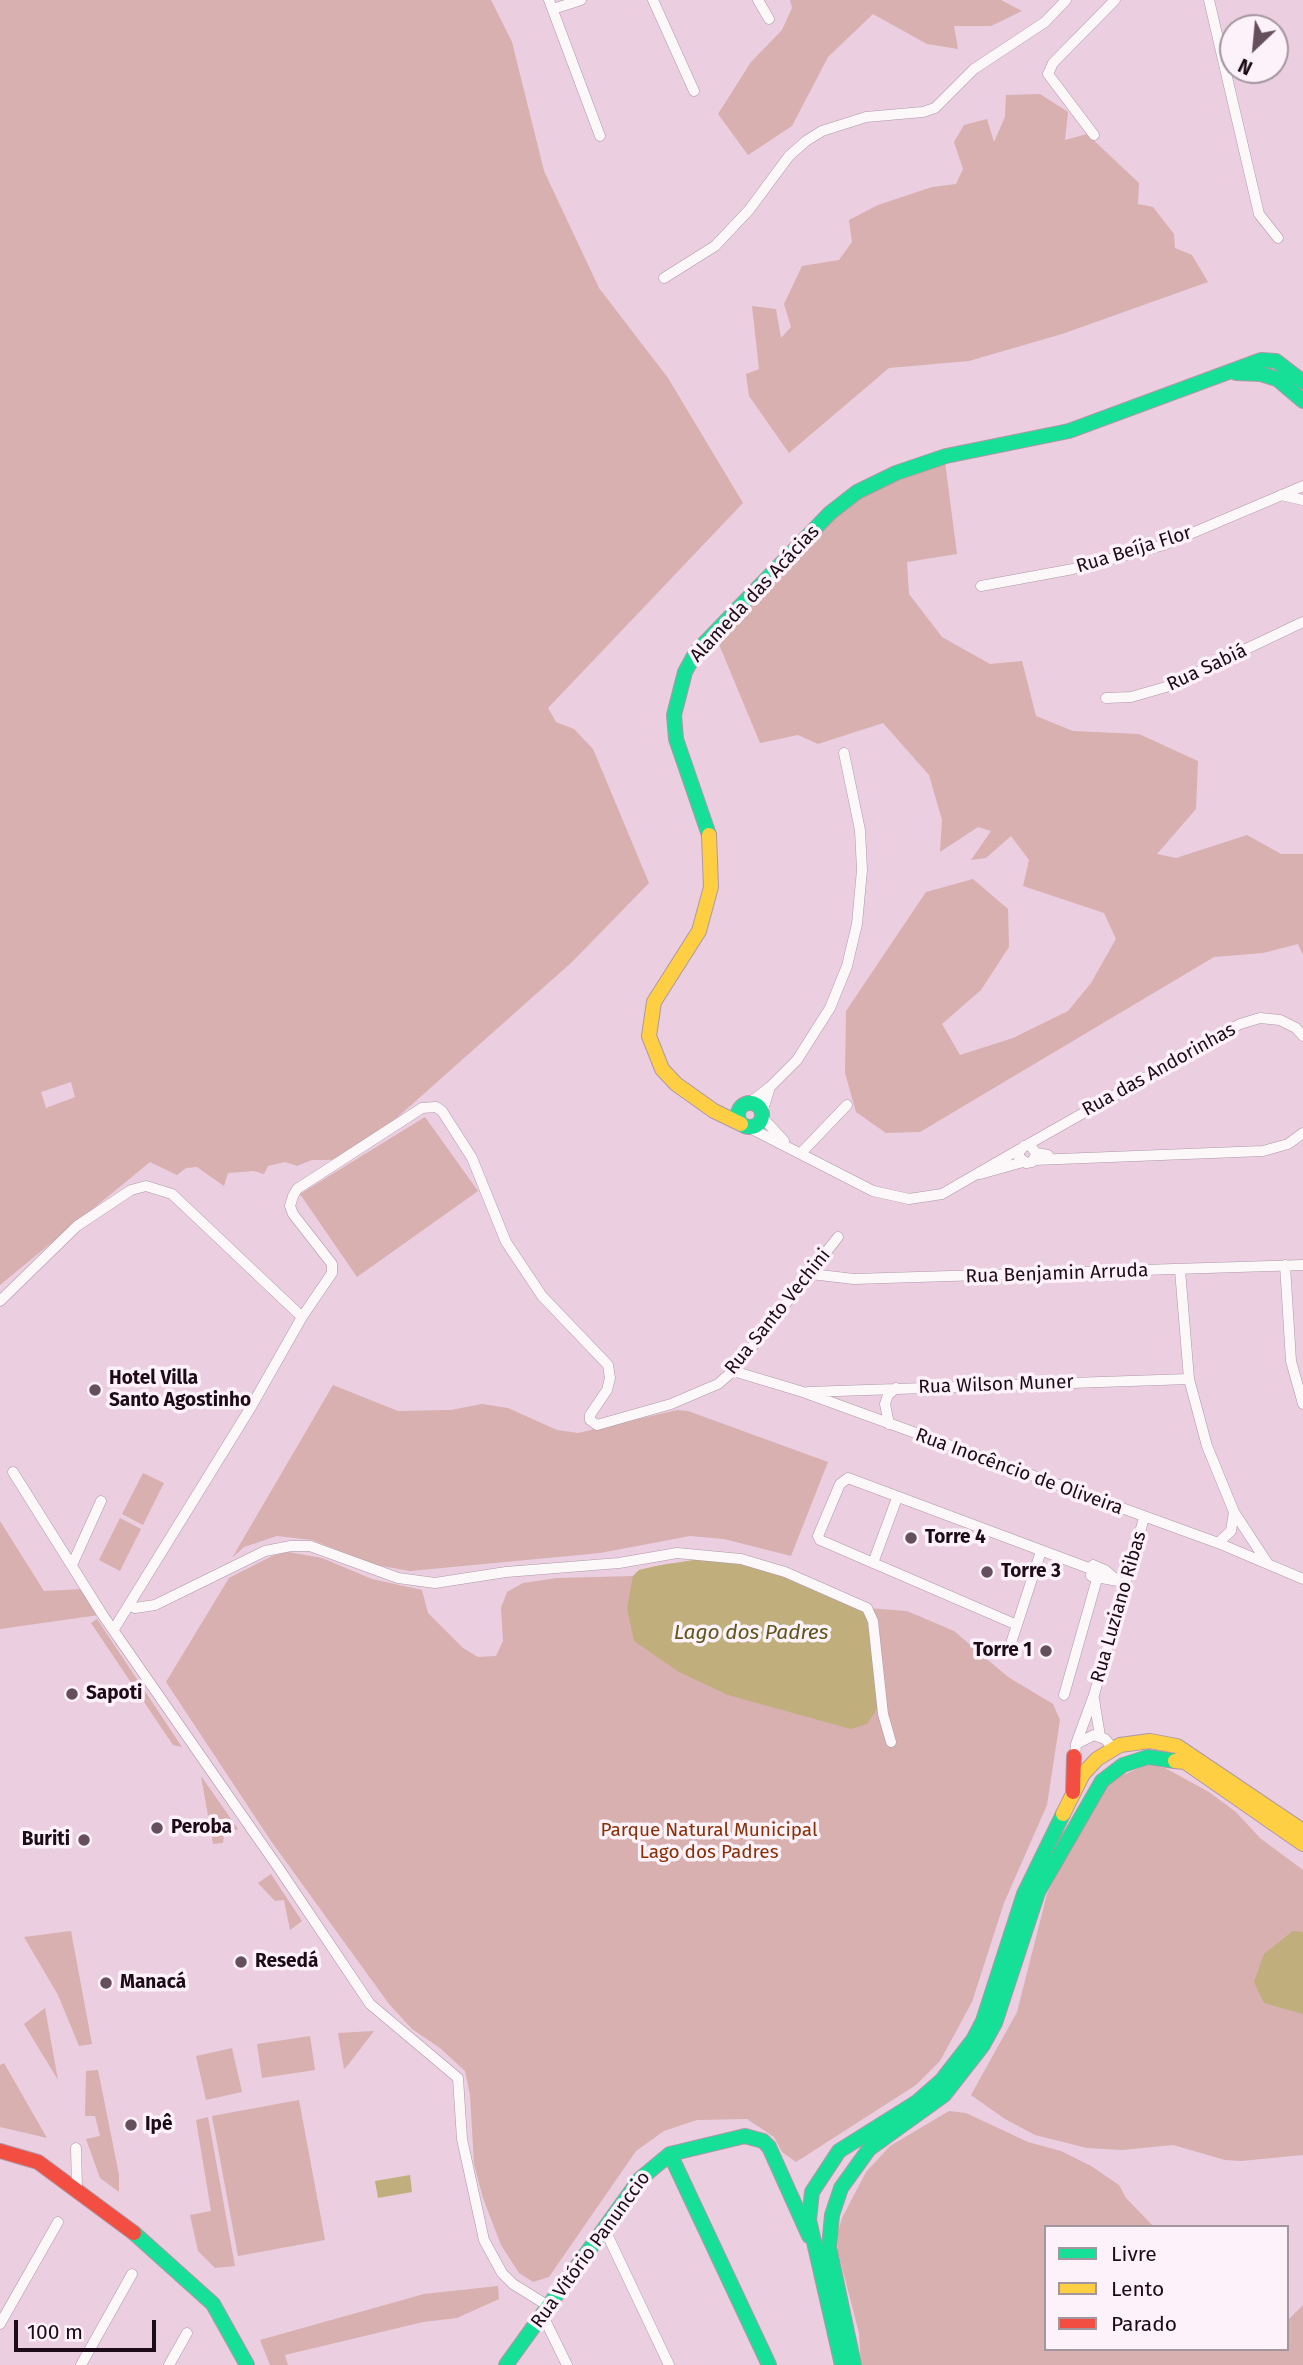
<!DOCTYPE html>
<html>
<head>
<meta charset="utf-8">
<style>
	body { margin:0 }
	#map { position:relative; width:1303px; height:2365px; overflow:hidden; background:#ebcee0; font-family:"Fira Sans",sans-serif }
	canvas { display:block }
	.legend { position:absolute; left:1044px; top:2225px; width:245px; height:126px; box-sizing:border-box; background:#fdf2f9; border:2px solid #a3969f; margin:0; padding:9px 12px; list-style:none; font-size:21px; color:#1d0b17 }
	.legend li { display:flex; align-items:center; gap:14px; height:35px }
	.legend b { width:35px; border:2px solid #a3969f }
	.north { position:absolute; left:1219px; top:14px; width:70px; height:70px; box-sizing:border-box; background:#fdf2f9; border:2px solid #a3969f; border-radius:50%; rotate:206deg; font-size:19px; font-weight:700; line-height:28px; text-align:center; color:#1d0b17 }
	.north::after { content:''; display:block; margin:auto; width:24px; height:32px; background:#654f5d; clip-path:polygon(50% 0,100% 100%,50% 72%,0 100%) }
	.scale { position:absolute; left:14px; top:2320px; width:142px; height:32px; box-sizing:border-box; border:4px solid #1d0b17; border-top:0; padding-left:9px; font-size:21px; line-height:24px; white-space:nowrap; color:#1d0b17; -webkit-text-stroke:5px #fdf2f9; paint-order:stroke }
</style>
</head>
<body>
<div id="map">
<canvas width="1303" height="2365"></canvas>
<ul class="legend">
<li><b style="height:9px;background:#16e098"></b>Livre</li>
<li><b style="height:9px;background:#ffcf43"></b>Lento</li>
<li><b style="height:9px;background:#f24e42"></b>Parado</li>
</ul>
<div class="north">N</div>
<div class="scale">100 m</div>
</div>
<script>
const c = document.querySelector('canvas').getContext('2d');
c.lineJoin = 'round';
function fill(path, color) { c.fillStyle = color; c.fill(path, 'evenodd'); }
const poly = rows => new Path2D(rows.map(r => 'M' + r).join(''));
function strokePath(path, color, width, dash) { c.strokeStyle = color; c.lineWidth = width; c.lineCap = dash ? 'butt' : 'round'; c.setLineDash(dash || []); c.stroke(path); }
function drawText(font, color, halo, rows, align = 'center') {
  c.font = font + ' "Fira Sans",sans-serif'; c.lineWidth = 7; c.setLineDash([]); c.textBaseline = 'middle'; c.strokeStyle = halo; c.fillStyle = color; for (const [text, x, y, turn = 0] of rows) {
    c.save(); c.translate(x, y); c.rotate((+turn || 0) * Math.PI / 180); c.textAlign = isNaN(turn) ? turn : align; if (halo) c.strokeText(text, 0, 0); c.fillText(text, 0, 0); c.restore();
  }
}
const green = poly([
	[0,0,491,0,512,42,544,171,599,288,668,378,743,503,548,708,556,722,574,729,593,749,649,883,572,962,382,1131,342,1160,312,1160,297,1166,285,1162,268,1166,264,1174,254,1171,228,1173,224,1186,197,1167,186,1168,177,1175,150,1162,0,1285],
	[71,1082,75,1097,46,1108,41,1092],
	[790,0,1001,0,1022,11,991,26,954,26,958,49,927,44,873,14,828,57,792,126,748,155,718,114,751,62,782,30,792,8],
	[1040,94,1068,112,1065,140,1087,134,1139,183,1138,204,1153,207,1174,234,1175,248,1192,255,1208,282,1062,334,969,361,889,368,789,453,749,396,746,374,759,369,752,306,776,309,781,338,791,327,784,304,802,266,839,260,852,242,849,220,878,205,932,187,956,184,963,169,954,142,964,125,987,119,994,142,1005,117,1006,95],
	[945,462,957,554,907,562,909,594,942,637,990,664,1022,661,1036,716,1073,731,1139,734,1198,761,1196,809,1157,854,1176,858,1247,835,1281,854,1303,854,1303,955,1298,944,1263,953,1214,957,920,1132,886,1133,856,1112,845,1073,846,1011,926,892,973,879,1008,909,1009,947,981,990,942,1024,960,1055,1013,1038,1068,1011,1091,983,1116,939,1104,913,1023,886,1029,860,1011,836,986,858,971,860,991,831,978,827,940,852,942,820,929,775,883,723,818,744,798,735,760,743,718,642,816,534,864,492],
	[425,1117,478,1191,357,1277,300,1194],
	[333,1385,398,1411,451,1410,482,1404,508,1408,557,1430,578,1433,677,1410,688,1411,828,1462,791,1556,724,1539,690,1536,600,1553,410,1571,376,1565,312,1540,277,1536,244,1547,232,1558],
	[143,1473,164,1483,143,1525,122,1514],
	[120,1518,141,1529,120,1571,99,1560],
	[0,1521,44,1591,82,1589,99,1615,0,1629],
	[288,1552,322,1558,372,1579,422,1590,428,1613,463,1648,478,1657,496,1656,503,1641,501,1608,507,1592,523,1583,557,1578,633,1576,639,1570,672,1563,867,1608,907,1611,954,1631,1008,1677,1053,1704,1060,1720,1047,1805,1004,1903,972,2002,940,2061,916,2085,796,2162,782,2152,774,2137,747,2119,697,2120,664,2131,636,2151,549,2277,533,2282,519,2273,501,2245,483,2198,474,2164,470,2095,465,2071,440,2048,412,2029,389,2004,271,1841,166,1682,229,1578,272,1556],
	[97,1619,182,1747,173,1745,91,1623],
	[1147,1765,1165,1768,1209,1792,1236,1812,1260,1838,1303,1870,1303,2155,1241,2161,1225,2160,1173,2145,1122,2150,1087,2148,1035,2135,1005,2119,971,2095,1017,2012,1047,1894,1077,1833,1103,1790,1116,1778],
	[201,1776,238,1829,224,1835,223,1843,213,1844],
	[271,1874,302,1921,290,1930,284,1900,275,1901,258,1883],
	[71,1931,92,2044,79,2046,58,1995,24,1937],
	[45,2008,58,2080,24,2024],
	[374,2031,348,2065,344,2069,338,2033],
	[310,2036,315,2070,262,2078,257,2044],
	[232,2048,242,2092,206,2100,196,2056],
	[4,2063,47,2138,0,2127,0,2065],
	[98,2070,119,2175,119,2192,100,2178,86,2139,100,2136,95,2116,85,2116,86,2071],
	[299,2100,325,2240,238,2256,212,2116],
	[949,2111,966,2113,1028,2142,1061,2151,1091,2166,1119,2185,1126,2198,1154,2227,1046,2227,1046,2349,1287,2349,1287,2321,1303,2305,1303,2365,861,2365,859,2333,838,2252,837,2235,842,2218,866,2172,890,2146],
	[208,2117,235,2266,215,2268,198,2251,190,2215,211,2211,196,2120],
	[498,2286,499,2299,457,2318,423,2322,285,2355,288,2365,270,2365,260,2340,424,2294]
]);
const water = poly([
	[706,1558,741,1560,867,1608,880,1692,877,1709,867,1724,851,1729,728,1695,679,1672,634,1641,627,1608,633,1576,639,1570,656,1566],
	[1293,1931,1303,1932,1303,2014,1264,2003,1254,1982,1264,1954],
	[410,2175,412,2192,378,2198,375,2181]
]);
const street = poly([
	[549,0,600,136],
	[653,0,694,91],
	[758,0,769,19],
	[1209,0,1259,214,1278,238],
	[553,9,581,0],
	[1094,135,1048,74,1053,63,1115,0],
	[664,278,715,246,749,210,789,156,806,141,822,131,866,117,923,112,935,108,974,69,1045,22,1066,0],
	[1281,495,1303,500],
	[981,586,1073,569,1164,545,1303,486],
	[1106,698,1131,697,1166,687,1303,622],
	[748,1104,770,1087,797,1060,830,1008,847,966,857,924,862,870,860,830,844,753],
	[762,1113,770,1087],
	[762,1117,784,1141],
	[750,1128,873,1191,909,1199,942,1194,1020,1149],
	[1027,1145,1240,1024,1260,1018,1280,1020,1296,1028,1303,1036],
	[802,1152,847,1105],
	[1036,1155,1032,1162,1026,1163,1019,1157,1019,1152,1024,1146,1030,1145,1036,1153,1048,1155],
	[1034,1160,1263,1151,1288,1144,1303,1133],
	[980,1174,1023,1162],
	[1285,1265,1291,1361,1303,1404],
	[1180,1270,1189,1379,1207,1446,1234,1512,1268,1564],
	[811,1274,854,1279,1303,1265],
	[0,1301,77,1226,131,1190,146,1186,172,1194,302,1317],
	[733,1371,803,1392,1218,1543,1303,1579],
	[808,1392,1189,1379],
	[889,1424,885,1404,888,1395,896,1388],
	[13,1472,102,1614,280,1870,370,2004,458,2078,462,2139,484,2240,502,2273,513,2284,550,2307],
	[1218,1543,1231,1531,1234,1512],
	[1041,1551,1017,1625,820,1540,818,1536,840,1484,848,1478,1091,1569],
	[873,1563,897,1498],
	[72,1565,101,1501],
	[1093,1565,1105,1570,1118,1581,1091,1576,1093,1565],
	[129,1605,135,1608,155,1605,265,1551,291,1546,310,1546,398,1578,435,1583,506,1572,619,1563,677,1553,741,1559,785,1572,867,1608,873,1621,883,1714,891,1742],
	[114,1629,251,1407,302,1317,332,1273,332,1264,293,1214,290,1206,293,1196,297,1189,422,1108,436,1107,442,1111,472,1158,506,1242,542,1296,608,1365,610,1378,607,1390,590,1415,590,1420,597,1425,671,1404,718,1384,733,1371,838,1237],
	[1012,1640,1017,1625],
	[1064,1695,1097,1579],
	[1094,1699,1100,1736],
	[1076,1744,1094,1735,1105,1739,1113,1748],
	[1075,1759,1076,1744,1094,1695,1144,1518],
	[76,2148,77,2189],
	[605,2230,669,2365],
	[543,2316,567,2365],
	[0,2324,58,2222],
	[81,2365,132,2274],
	[169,2365,187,2333]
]);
const fast = poly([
	[1236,373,1261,374,1277,379,1303,401],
	[709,835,676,739,674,715,685,672,696,652,830,513,857,492,896,473,946,456,1069,431,1261,360,1276,361,1303,382],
	'738 1115a12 12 0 1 1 24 0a12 12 0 1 1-24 0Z',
	[670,2154,769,2365],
	[134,2233,213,2304,247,2365],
	[506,2365,640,2179,670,2154,745,2136,763,2141,769,2147,809,2236],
	[842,2365,809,2220,812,2192,839,2151,917,2102,942,2080,973,2040,983,2021,1024,1894,1063,1814],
	[854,2365,829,2247,832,2215,841,2188,869,2149,944,2095,983,2045,995,2023,1038,1892,1102,1781,1123,1765,1148,1757,1175,1761]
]);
const slow = poly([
	[709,835,711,887,699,931,654,1002,649,1036,662,1069,676,1084,714,1111,741,1124],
	[1175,1761,1185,1762,1303,1844],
	[1063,1814,1083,1774,1097,1759,1120,1745,1150,1741,1177,1746,1303,1831]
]);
const jam = poly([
	[1073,1792,1074,1756],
	[0,2151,38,2162,134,2233]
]);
const markers = [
	[95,1390,7,"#654f5d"],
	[911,1538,7,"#654f5d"],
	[987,1572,7,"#654f5d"],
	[1046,1651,7,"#654f5d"],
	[72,1694,7,"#654f5d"],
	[157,1828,7,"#654f5d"],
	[84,1840,7,"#654f5d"],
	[241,1962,7,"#654f5d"],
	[106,1983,7,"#654f5d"],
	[131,2125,7,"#654f5d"]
];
const streetNames = [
	["Rua Beíja Flor",1134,550,-17],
	["Alameda das Acácias",755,594,-47],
	["Rua Sabiá",1207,668,-25],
	["Rua das Andorinhas",1159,1070,-29],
	["Rua Benjamin Arruda",1057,1274,-2],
	["Rua Santo Vechini",778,1312,-51],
	["Rua Wilson Muner",996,1385,-2],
	["Rua Inocêncio de Oliveira",1019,1472,20],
	["Rua Luziano Ribas",1119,1607,-74],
	["Rua Vitório Panunccio",591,2250,-54]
];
const poiNames = [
	["Hotel Villa",109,1379],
	["Santo Agostinho",109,1401],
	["Torre 4",925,1538],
	["Torre 3",1001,1572],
	["Torre 1",1032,1651,"right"],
	["Sapoti",86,1694],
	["Peroba",171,1828],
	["Buriti",70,1840,"right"],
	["Resedá",255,1962],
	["Manacá",120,1983],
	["Ipê",145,2125]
];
const parkNames = [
	["Parque Natural Municipal",709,1831],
	["Lago dos Padres",709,1853]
];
const waterNames = [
	["Lago dos Padres",751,1633]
];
fill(green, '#d7b0af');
fill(water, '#c0ae7d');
strokePath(street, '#ae98a6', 11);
strokePath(fast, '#ae98a6', 16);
strokePath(slow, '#ae98a6', 16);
strokePath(jam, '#ae98a6', 16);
strokePath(street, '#fcf8fa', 10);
strokePath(fast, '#16e098', 14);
strokePath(slow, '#ffcf43', 14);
strokePath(jam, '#f24e42', 14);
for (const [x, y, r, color] of markers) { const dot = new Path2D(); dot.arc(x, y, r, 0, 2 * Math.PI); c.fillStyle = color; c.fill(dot); strokePath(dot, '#fdf2f9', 2.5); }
drawText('19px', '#1d0b17', '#fdf2f9', streetNames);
drawText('bold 19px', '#1d0b17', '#fdf2f9', poiNames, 'left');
drawText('19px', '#892f05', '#fdf2f9', parkNames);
drawText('italic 21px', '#60561b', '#fdf2f9', waterNames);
</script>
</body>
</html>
